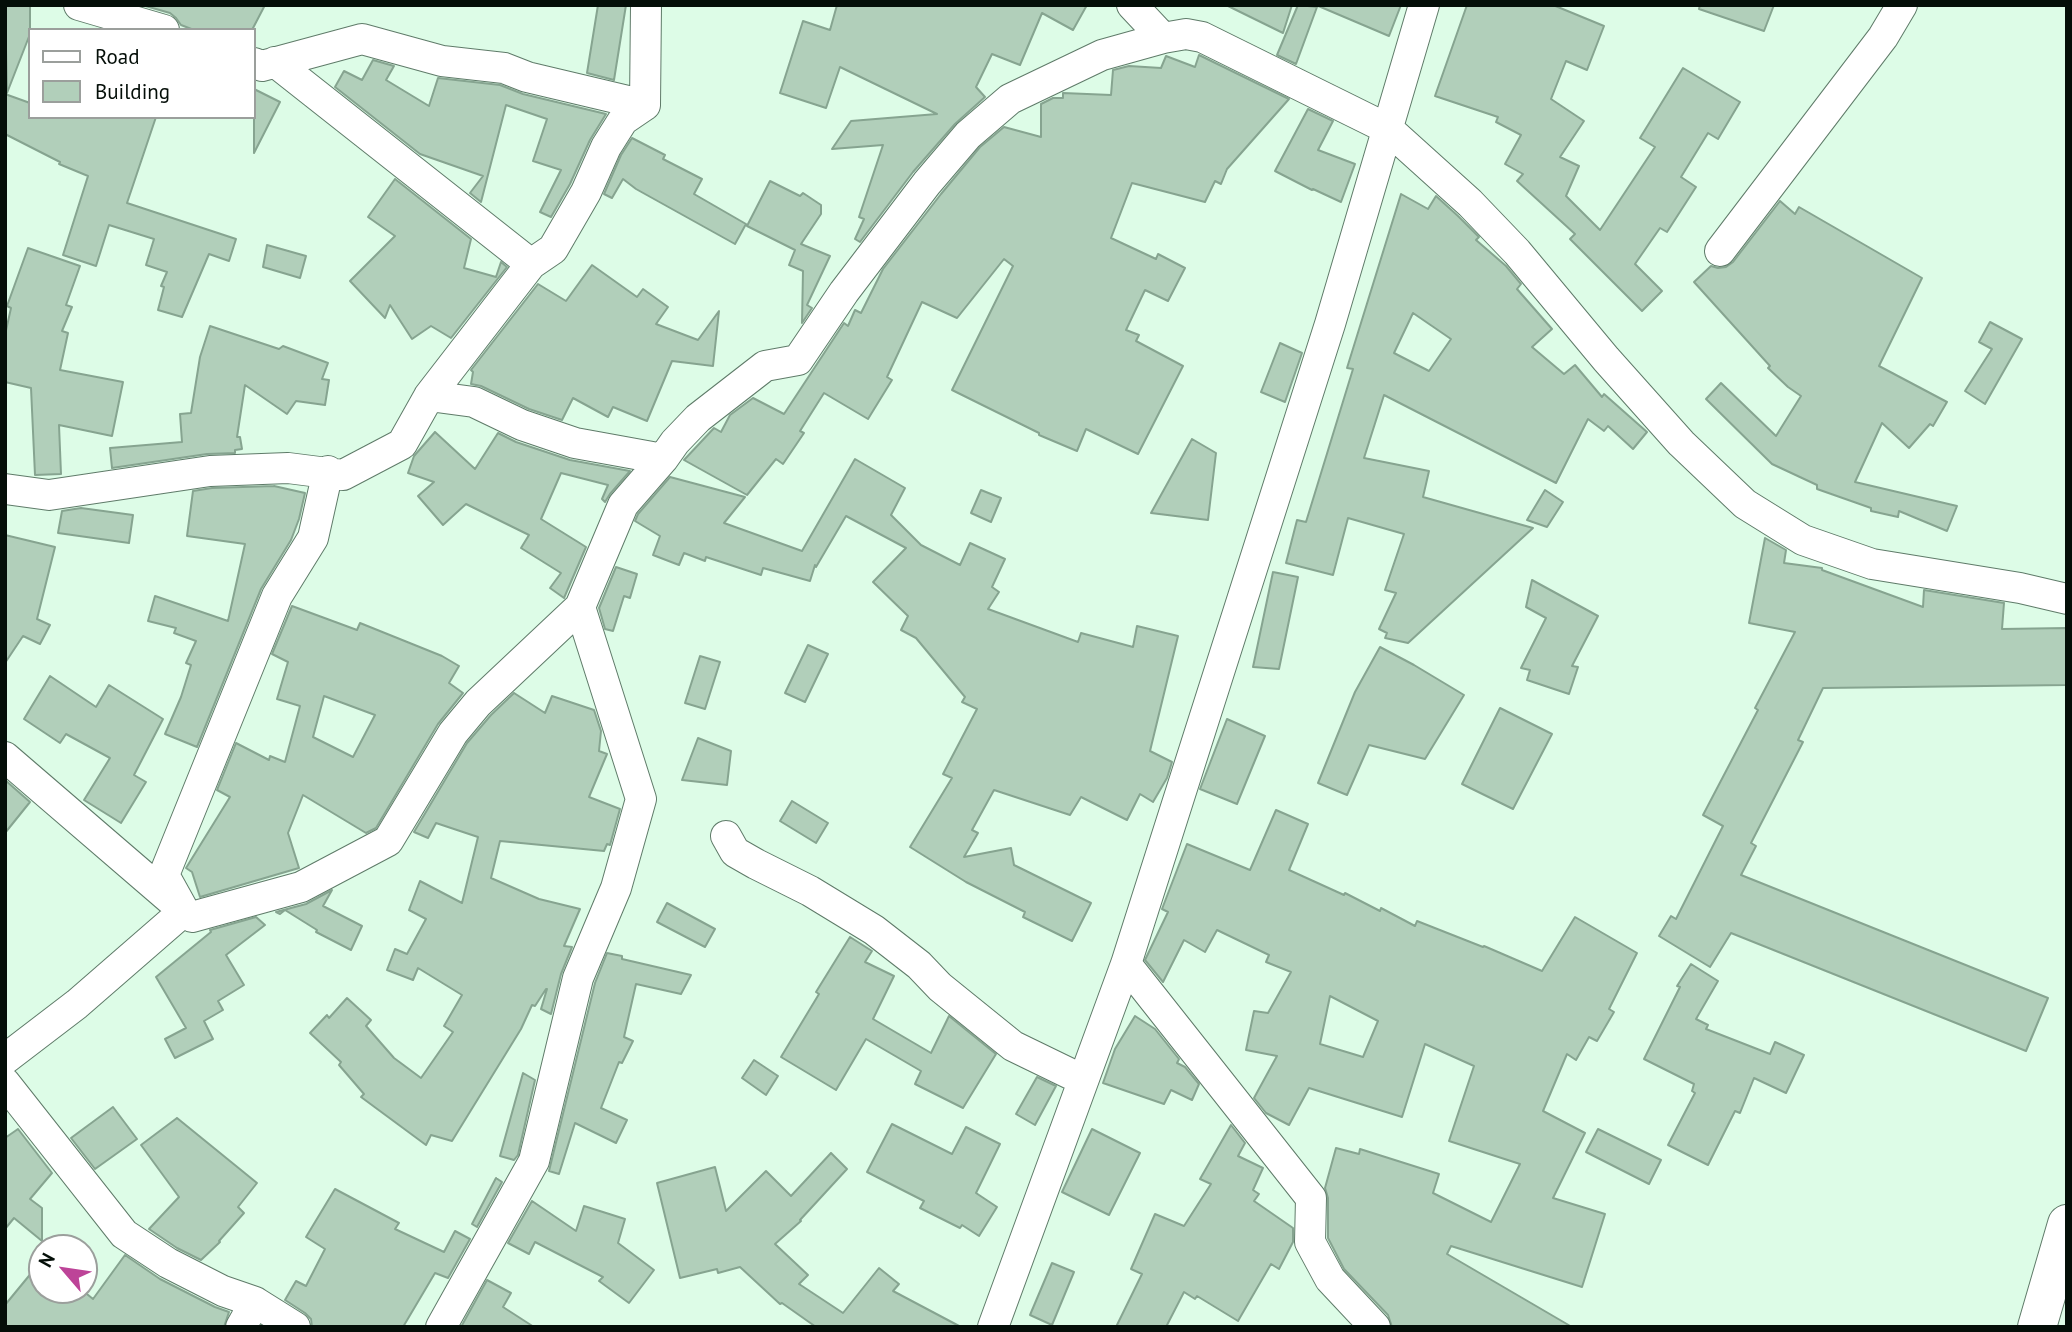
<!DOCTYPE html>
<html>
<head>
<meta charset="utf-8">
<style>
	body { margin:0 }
	#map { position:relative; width:2072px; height:1332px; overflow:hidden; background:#ddfce7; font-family:"PT Sans",sans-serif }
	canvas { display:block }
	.frame { position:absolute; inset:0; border:7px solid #040e08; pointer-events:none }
	.legend { position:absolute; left:28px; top:28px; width:228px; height:91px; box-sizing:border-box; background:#fff; border:2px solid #9b9f9c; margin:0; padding:9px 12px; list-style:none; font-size:21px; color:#040e08 }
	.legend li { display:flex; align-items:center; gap:14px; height:35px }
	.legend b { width:35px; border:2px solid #9b9f9c }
	.north { position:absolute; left:28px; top:1234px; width:70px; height:70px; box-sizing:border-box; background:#fff; border:2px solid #9b9f9c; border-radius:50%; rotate:299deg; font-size:19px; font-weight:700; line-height:28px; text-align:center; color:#040e08 }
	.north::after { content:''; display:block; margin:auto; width:24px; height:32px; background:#bd4498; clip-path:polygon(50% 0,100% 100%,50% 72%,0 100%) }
</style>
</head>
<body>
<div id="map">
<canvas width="2072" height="1332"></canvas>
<div class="frame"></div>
<ul class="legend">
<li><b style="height:9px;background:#fff"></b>Road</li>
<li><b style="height:19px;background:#b1cfba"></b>Building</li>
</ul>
<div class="north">N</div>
</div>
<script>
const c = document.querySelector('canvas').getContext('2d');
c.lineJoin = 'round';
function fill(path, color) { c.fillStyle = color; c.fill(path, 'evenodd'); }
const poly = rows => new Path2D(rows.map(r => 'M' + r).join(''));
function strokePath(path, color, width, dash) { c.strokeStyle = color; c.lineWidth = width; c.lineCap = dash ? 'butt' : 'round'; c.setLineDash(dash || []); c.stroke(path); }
const building = poly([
	[5,5,30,5,30,34,7,93,5,5],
	[142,5,265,5,252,30,194,30,181,25,176,18,170,13,142,5],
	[598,5,626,5,614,80,587,73,598,5],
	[837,5,1087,5,1073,30,1042,13,1020,65,992,54,976,87,985,97,955,124,913,172,860,242,855,239,864,219,859,217,883,145,832,149,851,121,937,114,840,67,826,108,780,93,803,21,830,30,837,5],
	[1226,5,1292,5,1283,33,1226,5],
	[1298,5,1317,7,1296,64,1277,55,1298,5],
	[1316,5,1401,5,1389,36,1316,5],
	[1467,5,1553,5,1604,26,1587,70,1566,61,1551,99,1584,121,1560,157,1579,166,1566,196,1600,230,1655,147,1640,138,1683,68,1740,102,1718,139,1708,133,1681,177,1696,187,1667,232,1660,228,1635,264,1662,291,1642,311,1570,239,1575,234,1517,181,1523,174,1505,164,1521,135,1496,122,1498,117,1435,96,1467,5],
	[1700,5,1774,5,1764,31,1699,9,1700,5],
	[1199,55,1289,99,1227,169,1221,184,1215,181,1205,202,1132,183,1111,238,1156,259,1158,254,1185,268,1168,301,1145,290,1126,330,1139,335,1136,341,1183,366,1138,454,1086,429,1077,451,1039,435,1039,433,952,390,1013,266,1004,259,957,318,922,302,887,377,892,380,868,419,824,393,800,431,804,433,783,464,776,459,747,495,684,460,714,428,721,432,730,415,753,398,784,414,844,323,848,326,855,310,861,313,883,269,941,194,980,147,1004,127,1041,137,1041,104,1053,98,1063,98,1063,93,1111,95,1113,70,1129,66,1161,68,1166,56,1195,67,1199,55],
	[373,60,394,66,386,80,429,106,438,78,500,85,523,94,606,114,590,140,570,184,551,217,540,212,561,170,533,161,547,119,506,105,481,202,470,193,483,176,420,154,335,87,344,71,362,80,373,60],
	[254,89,280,102,254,153,254,89],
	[5,94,30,103,30,117,156,117,127,203,236,239,229,261,209,254,182,317,158,310,164,287,161,286,167,272,146,265,154,239,109,225,96,266,63,255,88,176,59,164,60,162,5,134,5,94],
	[1308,109,1333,121,1318,150,1355,164,1341,202,1313,189,1312,190,1275,171,1308,109],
	[632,138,665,155,663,159,702,179,694,194,746,224,735,244,636,189,623,179,612,198,604,194,621,155,632,138],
	[395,179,471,239,464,268,496,277,501,262,507,267,451,338,431,326,412,339,390,305,385,318,350,281,395,236,368,217,395,179],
	[770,181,800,196,803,193,821,205,821,214,801,244,830,256,807,305,812,308,802,323,803,271,789,265,795,250,747,226,770,181],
	[1401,194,1428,209,1436,196,1458,216,1479,237,1476,240,1506,266,1521,284,1517,289,1552,329,1532,347,1564,374,1575,365,1602,397,1604,394,1647,432,1633,449,1608,426,1604,431,1588,419,1556,483,1384,395,1364,458,1429,471,1423,497,1533,528,1408,643,1385,638,1387,633,1379,629,1396,593,1385,590,1404,534,1348,518,1333,575,1286,563,1297,520,1306,522,1353,369,1347,368,1401,194],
	[1413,313,1451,339,1429,371,1394,353,1413,313],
	[1780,201,1795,214,1799,207,1922,278,1879,366,1947,402,1933,426,1930,424,1909,448,1882,423,1855,482,1957,506,1947,531,1899,511,1898,517,1871,511,1871,508,1817,489,1817,485,1772,464,1706,399,1721,383,1776,436,1801,396,1788,387,1768,368,1770,366,1694,282,1711,266,1718,268,1726,267,1733,262,1780,201],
	[267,245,306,256,300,278,263,267,267,245],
	[28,248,80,266,66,305,72,307,62,331,68,333,60,370,123,382,112,436,59,425,61,474,35,475,31,388,5,382,5,335,11,308,7,306,28,248],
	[592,265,637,297,643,289,668,307,656,324,698,340,719,311,713,366,672,361,647,421,613,407,608,417,573,398,562,420,529,409,481,386,471,384,473,372,471,370,538,284,566,301,592,265],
	[1990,322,2022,339,1985,404,1965,391,1992,349,1979,342,1990,322],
	[210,326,279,349,283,346,328,363,322,379,329,380,325,405,296,401,287,414,245,385,237,437,240,437,242,449,235,450,235,453,207,454,112,468,110,448,182,442,180,414,191,413,200,357,210,326],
	[1280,343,1302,353,1285,402,1261,392,1280,343],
	[435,432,475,469,498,433,516,442,570,460,630,471,610,494,605,502,602,499,608,485,561,473,541,519,586,547,564,598,550,588,561,573,521,548,529,535,466,504,443,525,418,496,434,482,408,473,414,456,435,432],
	[1192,439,1216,453,1208,520,1151,513,1192,439],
	[855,459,905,488,891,515,921,545,960,565,970,543,1005,559,992,587,999,592,988,609,1078,642,1081,633,1133,647,1137,626,1178,636,1150,751,1172,762,1167,778,1153,802,1140,794,1127,820,1081,797,1070,815,994,790,972,830,978,833,964,857,1011,848,1014,865,1091,903,1072,941,1023,917,1025,912,966,882,910,847,952,778,943,774,977,709,962,702,965,697,916,638,901,630,908,616,873,582,906,548,846,516,816,567,815,565,810,581,763,568,761,575,706,557,705,561,684,553,679,565,653,555,660,536,635,521,638,514,670,477,745,497,724,523,802,551,855,459],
	[274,486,305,493,299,519,291,540,261,589,197,747,165,734,181,697,191,665,186,663,196,641,174,633,176,628,148,621,155,596,228,621,245,544,187,536,193,491,212,488,274,486],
	[981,490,1001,498,991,522,971,513,981,490],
	[1545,490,1563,502,1547,527,1527,520,1545,490],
	[81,508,133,515,129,543,58,533,62,511,81,508],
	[5,535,55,547,37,619,50,625,40,644,23,636,5,663,5,535],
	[1765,538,1786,550,1784,563,1822,568,1822,570,1923,607,1924,590,2004,603,2002,629,2067,628,2067,685,1823,688,1798,740,1803,742,1751,843,1756,846,1741,875,2048,998,2026,1051,1731,933,1710,967,1659,936,1671,916,1676,919,1723,826,1703,815,1758,710,1755,708,1795,632,1749,623,1765,538],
	[616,567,637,574,630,598,624,596,613,631,605,629,599,608,616,567],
	[1273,572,1298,577,1279,669,1253,667,1273,572],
	[1532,580,1598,616,1572,666,1578,667,1569,694,1527,680,1530,670,1521,668,1546,618,1526,607,1532,580],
	[292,606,357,630,360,623,442,656,459,666,449,683,463,693,438,724,376,828,366,833,303,795,288,833,299,868,200,897,192,872,186,868,230,797,217,790,236,743,269,760,270,756,285,762,300,706,277,699,288,662,272,654,292,606],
	[324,696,375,715,353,757,313,737,324,696],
	[808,645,828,654,805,702,785,693,808,645],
	[1380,647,1414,665,1464,695,1425,759,1369,745,1347,795,1318,783,1355,692,1380,647],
	[700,656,720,662,705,709,685,703,700,656],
	[50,676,96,707,109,685,163,719,134,775,146,782,121,823,84,800,110,758,66,734,60,743,24,719,50,676],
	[514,693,545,713,552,696,594,710,601,731,599,751,607,754,589,797,620,809,610,845,607,844,604,851,500,841,491,878,539,899,580,909,564,946,572,947,561,974,551,1014,541,1009,547,989,546,989,535,1006,532,1005,521,1029,452,1141,431,1135,426,1145,361,1097,364,1094,339,1065,341,1062,310,1033,327,1015,329,1018,347,998,371,1020,366,1026,394,1058,421,1078,453,1032,444,1026,462,995,418,968,413,980,387,970,395,949,407,954,426,919,409,910,420,881,462,903,478,837,436,823,428,838,414,832,467,743,491,715,514,693],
	[1500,708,1552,734,1513,809,1462,784,1500,708],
	[1227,719,1265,736,1237,804,1200,789,1227,719],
	[698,738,731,751,727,785,682,780,698,738],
	[5,780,30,802,5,833,5,780],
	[792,801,828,823,816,843,780,821,792,801],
	[1276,810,1308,824,1289,870,1344,895,1345,893,1380,911,1381,908,1415,926,1417,921,1483,947,1484,946,1542,971,1575,917,1637,953,1609,1009,1614,1012,1597,1041,1589,1037,1576,1060,1567,1054,1543,1111,1585,1133,1553,1198,1605,1214,1582,1287,1451,1246,1447,1254,1572,1327,1392,1327,1388,1315,1344,1269,1328,1238,1328,1198,1325,1188,1336,1148,1359,1154,1360,1149,1439,1174,1433,1193,1491,1222,1520,1164,1449,1141,1474,1066,1425,1044,1402,1117,1309,1088,1289,1125,1266,1113,1254,1098,1277,1056,1246,1050,1254,1011,1268,1013,1291,972,1266,962,1269,955,1217,930,1205,952,1184,940,1163,982,1145,960,1168,912,1162,909,1187,844,1250,870,1276,810],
	[1330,996,1378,1021,1363,1057,1320,1044,1330,996],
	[332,890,323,906,362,926,351,950,316,932,317,930,285,910,280,914,276,912,306,904,332,890],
	[667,903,715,929,705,947,657,922,667,903],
	[256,917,265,925,226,955,244,985,218,1001,223,1010,204,1021,213,1039,175,1058,165,1039,186,1028,156,977,211,932,210,930,256,917],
	[850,937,872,951,865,962,894,976,873,1019,931,1053,949,1016,996,1054,963,1108,915,1084,921,1071,866,1039,836,1090,781,1057,819,994,816,992,850,937],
	[607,953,622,956,622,959,691,975,681,994,636,984,624,1037,633,1041,622,1063,619,1062,601,1108,627,1120,616,1143,575,1123,559,1174,549,1171,595,983,607,953],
	[1691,964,1718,981,1696,1019,1708,1025,1706,1029,1770,1054,1775,1042,1804,1055,1786,1093,1754,1078,1740,1113,1735,1111,1708,1165,1668,1145,1695,1093,1692,1091,1694,1084,1644,1059,1680,987,1677,986,1691,964],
	[1135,1016,1155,1029,1179,1059,1177,1063,1185,1067,1199,1084,1192,1100,1171,1090,1164,1104,1103,1083,1115,1049,1135,1016],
	[754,1060,778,1076,766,1095,742,1078,754,1060],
	[523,1073,535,1080,518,1155,514,1160,500,1156,523,1073],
	[1037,1077,1056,1086,1035,1125,1016,1114,1037,1077],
	[113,1107,137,1139,95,1169,71,1138,113,1107],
	[177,1118,257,1183,238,1207,244,1213,219,1241,220,1242,201,1260,177,1248,149,1229,179,1197,141,1145,177,1118],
	[892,1124,952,1154,966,1127,1000,1144,976,1193,997,1207,979,1236,962,1225,960,1228,920,1208,924,1201,867,1172,892,1124],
	[1231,1125,1245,1143,1238,1156,1263,1168,1253,1190,1259,1194,1254,1201,1293,1228,1293,1242,1279,1269,1271,1264,1238,1321,1197,1296,1195,1299,1184,1292,1166,1327,1116,1327,1142,1274,1131,1269,1155,1214,1184,1226,1211,1184,1200,1179,1231,1125],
	[18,1129,52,1173,30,1199,42,1208,42,1241,14,1218,5,1229,5,1138,18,1129],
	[1092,1129,1140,1153,1109,1215,1062,1192,1092,1129],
	[1598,1129,1661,1160,1649,1184,1586,1152,1598,1129],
	[831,1153,847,1169,800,1220,801,1221,775,1244,808,1275,799,1284,843,1313,879,1268,899,1284,893,1291,961,1327,816,1327,782,1303,780,1304,740,1267,718,1273,717,1269,680,1278,657,1183,715,1167,726,1211,766,1171,791,1196,831,1153],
	[496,1178,502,1182,477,1227,472,1224,496,1178],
	[335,1189,399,1223,395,1229,444,1252,455,1231,470,1239,448,1278,435,1273,403,1327,312,1327,311,1319,305,1313,285,1300,296,1281,306,1286,325,1249,306,1237,335,1189],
	[532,1201,576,1231,584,1206,625,1219,618,1243,654,1270,629,1303,599,1281,603,1277,535,1242,529,1254,508,1243,532,1201],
	[125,1255,160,1279,215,1307,229,1312,224,1327,5,1327,5,1305,42,1260,42,1290,82,1290,93,1299,125,1255],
	[1052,1263,1074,1272,1052,1325,1030,1315,1052,1263],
	[487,1280,511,1293,503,1307,534,1327,461,1327,487,1280]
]);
const minor = poly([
	[79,5,164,30],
	[1132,5,1163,38],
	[275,62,531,264],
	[254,63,262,66,362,39,442,61,504,68,527,77,645,105],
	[645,105,646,5],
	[1720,251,1883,37,1902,5],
	[429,396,474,402,522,425,575,443,663,459],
	[5,489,49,495,210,471,288,468,343,475,402,444,429,396,531,264,553,249,586,192,606,147,623,120,645,105],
	[5,757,184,911,164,875,277,596,313,538,328,471],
	[726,836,735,852,756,864,810,891,874,930,919,965,940,987,1013,1046,1083,1080],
	[1126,964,1311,1198,1310,1242,1330,1279,1375,1327],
	[5,1059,77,1004,184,911,192,917,301,887,388,841,453,733,478,703,580,607,623,505,663,459,675,442,698,418,765,366,798,360,844,292,927,183,968,135,1010,99,1102,55,1163,38,1186,34,1202,37,1388,129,1470,203,1517,252,1606,359,1681,443,1745,504,1803,540,1872,564,2020,588,2067,599],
	[5,1083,124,1234,168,1263,223,1291,255,1302,241,1327],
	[255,1302,295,1327],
	[441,1327,534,1161,578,978,616,888,641,799,580,607],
	[993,1327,1126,964,1330,324,1424,5]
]);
const trunk = poly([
	[2037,1327,2067,1224]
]);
fill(building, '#b1cfba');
strokePath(building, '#86a490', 2);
strokePath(minor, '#5f7b69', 32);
strokePath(trunk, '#5f7b69', 40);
strokePath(minor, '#fff', 30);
strokePath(trunk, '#fff', 38);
</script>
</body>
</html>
